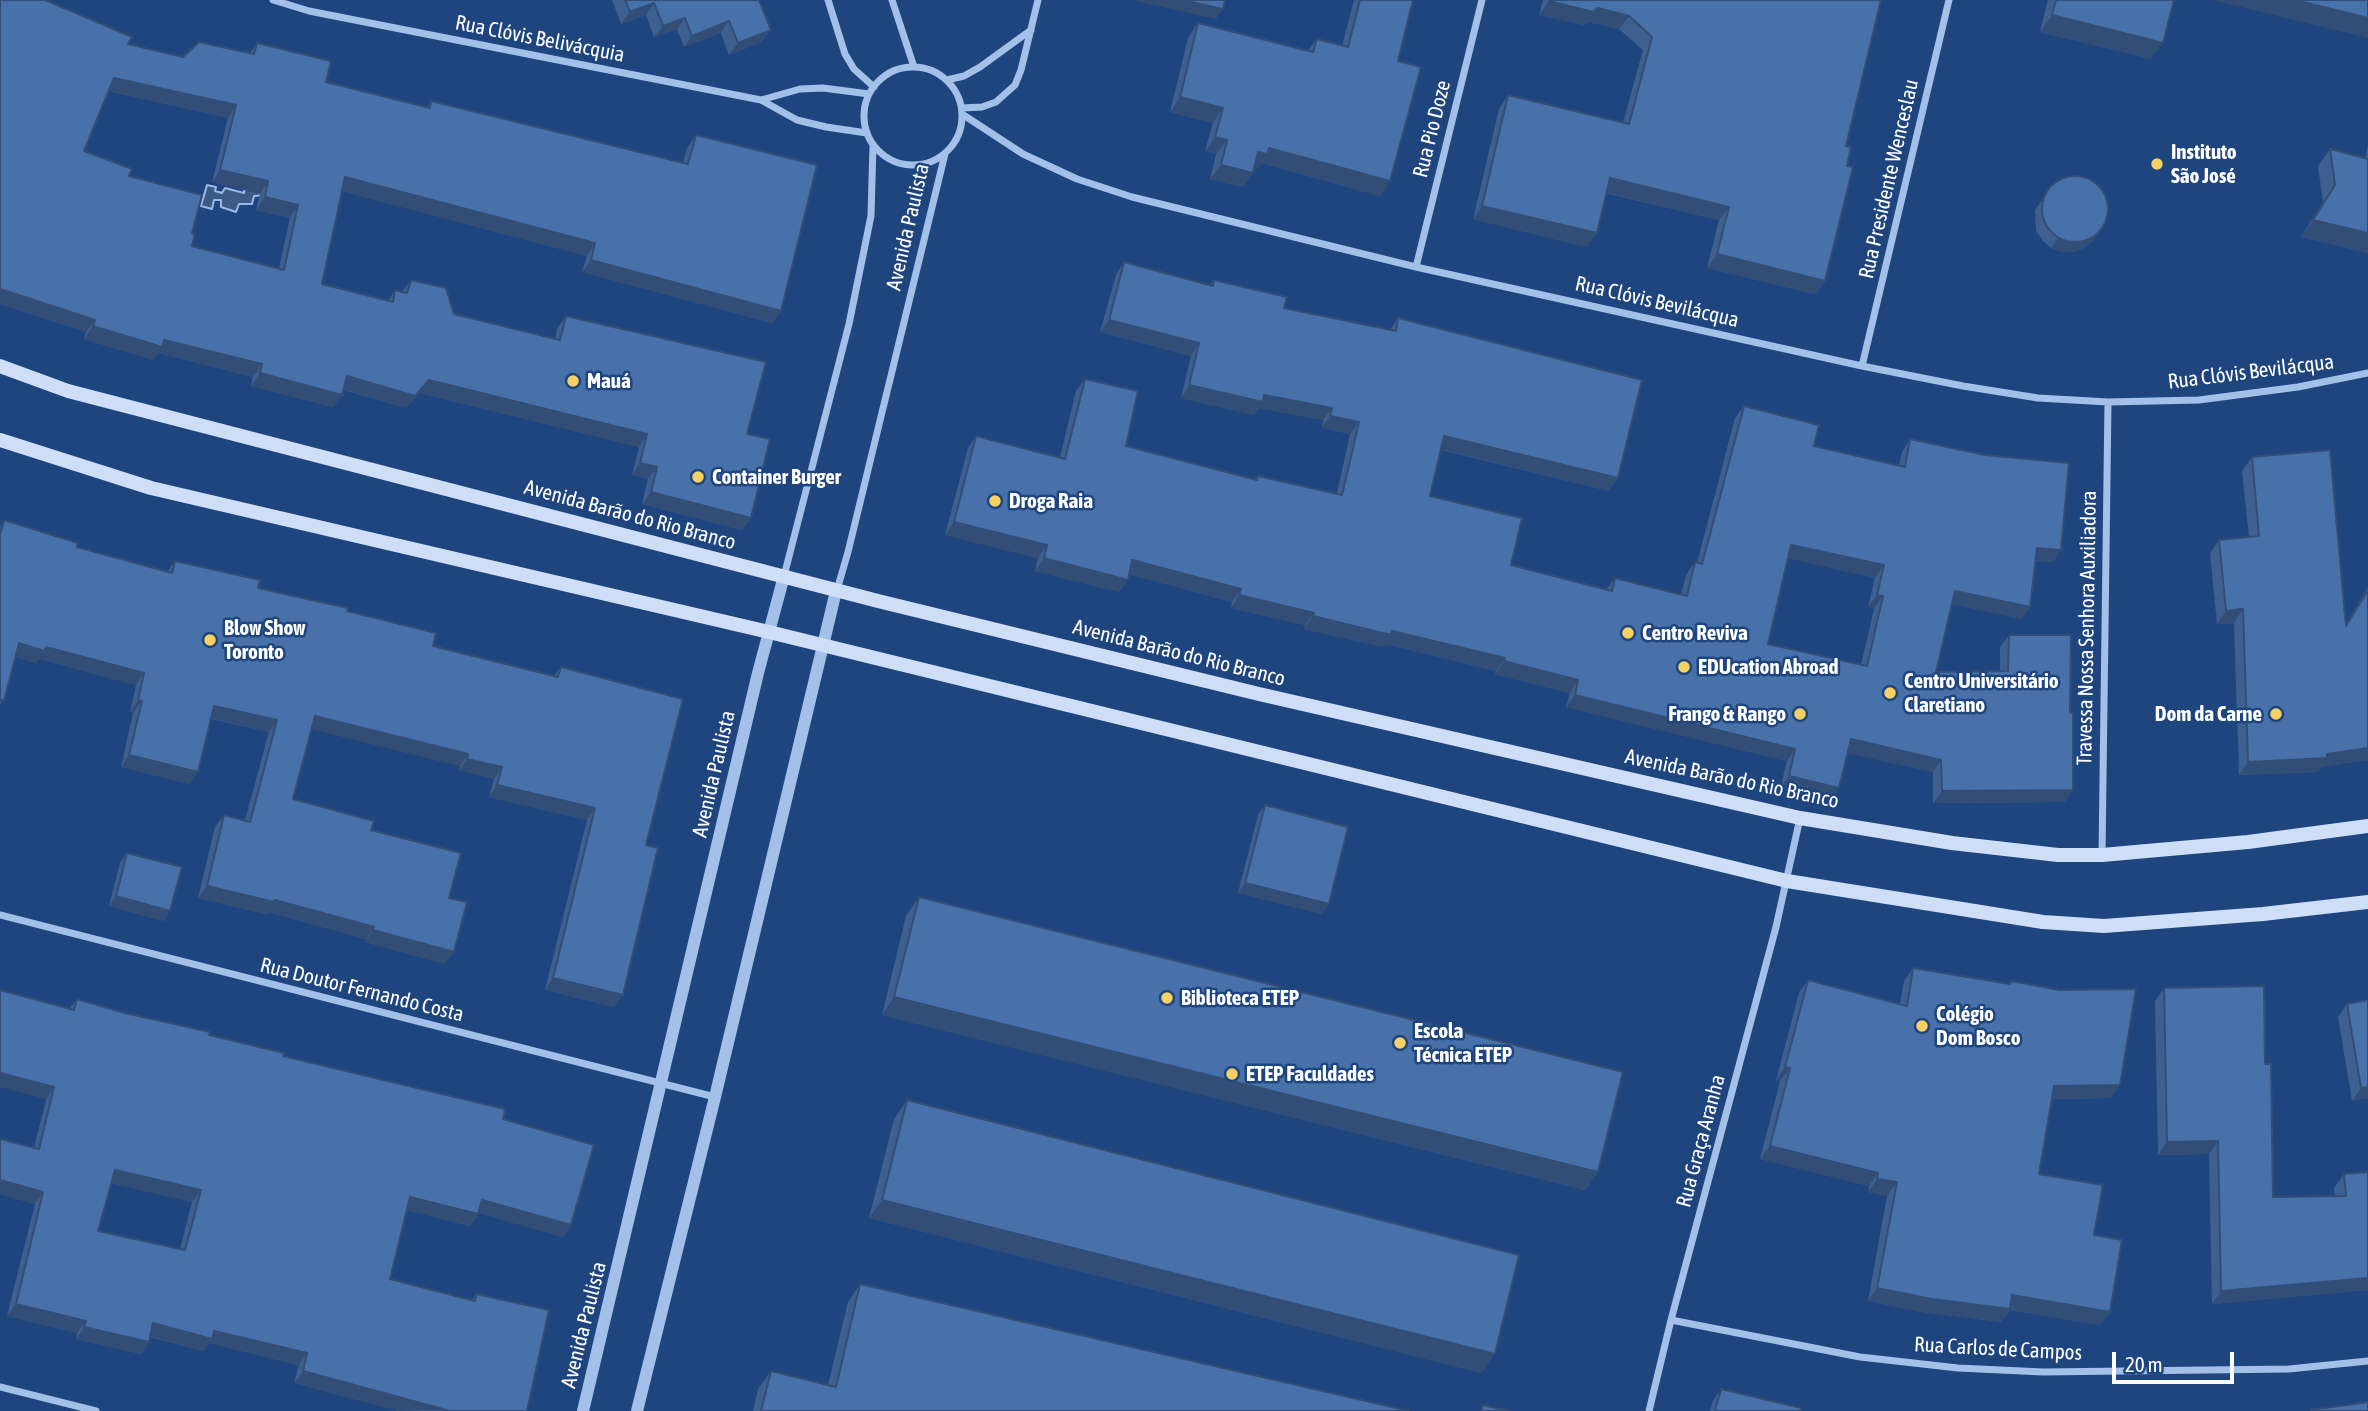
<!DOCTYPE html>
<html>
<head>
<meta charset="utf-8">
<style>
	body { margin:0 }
	#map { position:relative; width:2368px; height:1411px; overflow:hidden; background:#1f457f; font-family:"Asap Condensed",sans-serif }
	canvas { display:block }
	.scale { position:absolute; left:2112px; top:1352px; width:122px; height:32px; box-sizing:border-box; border:4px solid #fff; border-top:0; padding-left:9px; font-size:21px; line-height:24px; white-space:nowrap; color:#fff; -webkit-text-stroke:5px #1f457f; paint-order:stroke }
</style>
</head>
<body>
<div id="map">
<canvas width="2368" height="1411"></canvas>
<div class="scale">20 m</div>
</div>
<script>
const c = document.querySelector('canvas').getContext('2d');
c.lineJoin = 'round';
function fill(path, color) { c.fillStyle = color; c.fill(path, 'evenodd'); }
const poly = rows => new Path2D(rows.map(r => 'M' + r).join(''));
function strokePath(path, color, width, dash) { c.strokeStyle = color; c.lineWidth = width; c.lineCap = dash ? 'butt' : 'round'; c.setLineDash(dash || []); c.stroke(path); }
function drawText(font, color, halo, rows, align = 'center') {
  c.font = font + ' "Asap Condensed",sans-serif'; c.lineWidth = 5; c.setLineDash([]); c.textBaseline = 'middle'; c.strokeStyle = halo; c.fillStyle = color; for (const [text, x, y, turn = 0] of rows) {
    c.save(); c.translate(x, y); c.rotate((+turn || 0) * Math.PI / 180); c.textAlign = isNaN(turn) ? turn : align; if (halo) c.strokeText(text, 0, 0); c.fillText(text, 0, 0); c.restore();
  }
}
const water = poly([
	[207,185,216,187,215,191,222,193,225,188,244,193,245,187,266,195,254,196,252,204,239,204,236,212,221,207,221,200,214,200,212,209,201,206,207,185]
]);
const minor = poly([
	[273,0,309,11,761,100,797,120,826,127,867,133],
	[828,0,845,54,854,69,874,87],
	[892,0,914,67],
	'864 116a49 49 0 1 1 98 0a49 49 0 1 1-98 0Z',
	[947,80,964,76,980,67,1031,30],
	[761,100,800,89,823,88,869,94],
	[962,108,982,107,996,102,1015,85,1021,70,1038,0],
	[962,114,1023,154,1077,179,1132,197,1416,267,1862,366,1963,386,2038,398,2108,402,2199,400,2298,387,2368,373],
	[1416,267,1482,0],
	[1862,366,1949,0],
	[784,576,849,324,871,216,873,145],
	[837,590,848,552,945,154],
	[2102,855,2108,402],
	[0,915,715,1097],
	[1671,1320,1860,1357,1958,1368,2043,1372,2289,1369,2368,1361],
	[0,1387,96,1411],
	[1649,1411,1671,1320,1776,927,1800,818]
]);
const tertiary = poly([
	[583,1411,758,673,784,576],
	[637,1411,715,1097,836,591]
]);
const secondary = poly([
	[0,366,68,391,878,601,1259,694,1800,818,1952,843,2058,855,2102,855,2248,842,2368,826],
	[0,440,151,488,769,632,1787,881,2043,922,2104,926,2263,914,2368,902]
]);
const wall = poly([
	[612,0,759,0,762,42,729,55,721,33,684,47,677,29,654,37,646,15,621,24],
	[1354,0,1413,0,1398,61,1380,196,1261,163,1257,169,1254,168,1253,173,1243,187,1210,179,1216,154,1205,151,1213,123,1170,112,1188,38,1198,23,1308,50,1317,39,1342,46],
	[1543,0,1881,0,1846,146,1847,166,1825,281,1815,294,1707,268,1719,220,1606,193,1587,247,1473,219,1499,109,1508,95,1623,123,1643,50,1619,29,1589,22,1584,25,1539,15],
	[2048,0,2174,0,2151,59,2040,32],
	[257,43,326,82,427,108,431,101,683,162,687,148,696,135,781,311,772,323,582,272,587,256,342,191,322,284,388,301,395,290,402,292,411,280,454,314,555,339,557,329,566,316,747,434,751,518,742,530,642,504,648,479,632,475,639,447,420,393,406,408,343,390,333,407,251,386,253,377,158,353,153,360,84,339,86,332,0,304,128,44,183,57,250,53],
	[109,91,228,118,212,182,260,194,256,210,290,218,279,268,192,246,192,233,129,176,84,151],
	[2368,144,2368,253,2301,237,2323,202,2318,166,2330,149,2365,158],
	[2054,182,2093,240,2084,248,2074,252,2062,252,2051,248,2043,241,2036,231,2035,210],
	[1124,262,1210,285,1214,280,1284,308,1390,330,1398,318,1609,491,1441,450,1430,496,1511,565,1606,590,1615,578,1681,595,1686,575,1695,562,1697,563,1735,418,1744,406,1814,446,1899,465,1902,452,1910,439,2053,562,2035,561,2022,619,1952,604,1936,672,2000,671,2000,647,2009,635,2065,802,1933,803,1933,772,1848,753,1839,788,1831,801,1780,789,1787,761,1566,707,1570,693,1495,674,1496,671,1385,644,1383,647,1304,629,1305,625,1231,608,1232,602,1129,574,1128,580,1119,592,1035,571,1038,558,945,535,968,448,976,436,1060,457,1076,391,1085,379,1126,446,1256,479,1258,476,1337,493,1350,434,1322,428,1323,420,1259,408,1254,415,1181,398,1191,356,1100,332,1116,275],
	[1788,558,1875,578,1868,607,1874,609,1861,665,1768,644],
	[2252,457,2346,624,2368,587,2368,760,2321,767,2318,772,2239,775,2234,623,2217,624,2210,553,2219,540,2249,537,2242,471],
	[4,520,77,547,167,572,175,561,258,588,347,611,433,646,554,676,561,667,646,845,623,995,614,1007,545,990,587,820,489,797,494,779,459,770,460,766,312,729,293,799,371,830,449,898,445,964,365,942,366,939,268,912,266,914,198,898,215,827,224,815,245,820,269,732,211,719,190,784,121,767,133,713,130,712,136,685,39,659,36,663,16,657,0,706,0,527],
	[1265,805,1322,914,1238,893,1258,815],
	[127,853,164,921,109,906,120,863],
	[919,897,1598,1172,1585,1190,882,1015,906,916],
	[1913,968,2009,984,2011,981,2111,1098,2052,1099,2039,1174,2094,1235,2110,1312,2100,1325,2010,1310,2001,1322,1922,1312,1868,1301,1887,1196,1868,1192,1869,1186,1760,1159,1780,1081,1776,1080,1799,993,1808,980,1900,1004,1904,981],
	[2164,988,2265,1064,2273,1197,2335,1196,2334,1188,2344,1174,2368,1172,2368,1290,2212,1304,2209,1154,2158,1155,2155,1001],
	[77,999,503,1119,563,1237,479,1213,470,1226,407,1210,390,1279,472,1300,476,1294,527,1411,399,1411,294,1383,299,1365,209,1343,204,1351,150,1337,149,1342,141,1354,76,1339,77,1333,7,1316,35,1204,0,1194,0,1139,34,1147,70,1008],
	[111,1183,192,1202,180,1249,98,1231],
	[2347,1004,2368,1098,2352,1101,2338,1017],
	[907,1100,1482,1373,869,1218,894,1119],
	[860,1284,1409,1411,753,1411,758,1389,771,1371,828,1385,848,1302],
	[1721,1389,1800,1411,1710,1411,1713,1401]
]);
const shadedWall = poly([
	[1131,0,1182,0,1223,9,1216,19],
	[2213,0,2295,0,2368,18,2368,38],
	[1549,1,1598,8,1629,16,1619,29,1589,22,1584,25,1539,15],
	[654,3,646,15,621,24,630,12],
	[2052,15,2163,43,2151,59,2040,32],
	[685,18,677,29,654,37,663,26],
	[729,21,721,33,684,47,692,36],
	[771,30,762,42,729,55,738,43],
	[114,78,236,105,228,118,106,90],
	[1180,97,1223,108,1213,123,1170,112],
	[1215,137,1227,140,1216,154,1205,151],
	[1269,148,1390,181,1380,196,1261,163,1257,169,1248,166,1258,152],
	[1221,165,1253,173,1243,187,1210,179],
	[220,170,268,181,260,194,212,182],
	[345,177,595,243,587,256,337,190],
	[1610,178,1729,207,1719,220,1601,191],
	[265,197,298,205,290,218,256,210],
	[1482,206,1597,233,1587,247,1473,219],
	[2313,220,2368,233,2368,253,2301,237],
	[2100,231,2093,240,2084,248,2074,252,2062,252,2051,248,2058,238],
	[1717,254,1825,281,1815,294,1707,268],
	[591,260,781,311,772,323,582,272],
	[0,289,95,320,86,332,0,304],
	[1109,320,1199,343,1191,356,1100,332],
	[93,326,164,340,262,364,253,377,158,353,153,360,84,339],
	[260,373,342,395,333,407,251,386],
	[347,376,429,380,647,434,639,447,420,393,406,408,338,388],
	[1189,385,1264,395,1332,408,1323,420,1259,408,1254,415,1181,398],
	[1330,416,1359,422,1350,434,1322,428],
	[1444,436,1618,478,1609,491,1435,448],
	[640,463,657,467,648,479,632,475],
	[651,492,751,518,742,530,642,504],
	[954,522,1047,545,1038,558,945,535],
	[1791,545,1884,565,1875,578,1782,557],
	[2037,548,2061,550,2053,562,2028,560],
	[1044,558,1128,580,1119,592,1035,571],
	[1132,560,1241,589,1232,602,1124,573],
	[1955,591,2030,607,2022,619,1946,603],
	[1239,595,1314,613,1305,625,1231,608],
	[1877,595,1883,596,1874,609,1868,607],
	[2243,609,2234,623,2217,624,2226,611],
	[1313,616,1392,631,1505,658,1496,671,1385,644,1383,647,1304,629],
	[19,643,46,647,144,673,136,685,39,659,36,663,11,655],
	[1504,661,1578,680,1570,693,1495,674],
	[1575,695,1795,749,1787,761,1566,707],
	[138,700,142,701,133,713,130,712],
	[214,706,277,720,269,732,205,717],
	[315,716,468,754,460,766,307,728],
	[1851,739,1941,760,1933,772,1842,752],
	[2368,748,2368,760,2321,767,2318,772,2239,775,2248,762,2327,754],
	[129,755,198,772,190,784,121,767],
	[467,759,502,767,494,779,459,770],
	[1789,776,1839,788,1831,801,1780,789],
	[497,785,595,808,587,820,489,797],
	[2073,790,2065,802,1933,803,1942,791],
	[1245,883,1329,904,1322,914,1238,893],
	[207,886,275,900,374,927,366,939,268,912,266,914,198,898],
	[116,896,170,911,164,921,109,906],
	[373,930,454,952,445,964,365,942],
	[553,978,623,995,614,1007,545,990],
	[894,997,1598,1172,1585,1190,882,1015],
	[1785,1067,1790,1068,1780,1081,1776,1080],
	[0,1073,54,1087,46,1099,0,1087],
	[2120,1085,2111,1098,2045,1099,2054,1086],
	[2368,1087,2368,1098,2352,1101,2361,1088],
	[2218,1141,2209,1154,2158,1155,2167,1142],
	[1770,1146,1878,1173,1869,1186,1760,1159],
	[115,1170,201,1190,192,1202,106,1182],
	[1877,1179,1897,1182,1887,1196,1868,1192],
	[0,1180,43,1192,35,1204,0,1194],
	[410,1197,478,1214,470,1226,402,1209],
	[482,1200,571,1225,563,1237,474,1212],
	[882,1200,1495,1354,1482,1373,869,1218],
	[2368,1278,2368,1290,2212,1304,2221,1291],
	[1877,1288,2012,1295,2110,1312,2100,1325,2010,1310,2001,1322,1922,1312,1868,1301],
	[16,1304,86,1321,77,1333,7,1316],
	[153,1323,214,1331,307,1353,299,1365,209,1343,204,1351,145,1335],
	[84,1327,149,1342,141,1354,76,1339],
	[303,1371,450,1410,399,1411,294,1383]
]);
const building = poly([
	[0,0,45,0,132,37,128,44,183,57,199,42,254,54,257,43,331,61,326,82,430,108,431,101,688,164,696,135,817,165,781,311,591,260,595,243,345,177,322,284,393,302,395,290,407,293,411,280,446,288,454,314,560,340,566,316,766,362,747,434,770,439,751,518,651,492,657,467,640,463,647,434,429,380,415,396,347,376,342,395,260,373,262,364,164,340,162,347,93,326,95,320,0,289,0,0],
	[114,78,236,105,220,170,268,181,265,197,298,205,284,270,192,246,195,234,192,233,202,195,129,176,132,169,84,151,114,78],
	[625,0,759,0,771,30,738,43,729,21,692,36,685,18,663,26,654,3,630,12,625,0],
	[1182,0,1225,0,1223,9,1182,0],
	[1360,0,1413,0,1398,61,1421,67,1390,181,1269,148,1267,154,1258,152,1253,173,1221,165,1227,140,1215,137,1223,108,1180,97,1198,23,1313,52,1317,39,1348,47,1360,0],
	[1549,0,1881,0,1846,146,1851,147,1847,166,1853,167,1825,281,1717,254,1729,207,1610,178,1597,233,1482,206,1508,95,1629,124,1652,37,1629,16,1598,8,1593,12,1549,1,1549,0],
	[2056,0,2174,0,2163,43,2052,15,2056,0],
	[2295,0,2368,0,2368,18,2295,0],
	[2330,149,2368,159,2368,233,2313,220,2335,185,2330,149],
	'2042 209a33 33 0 1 1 66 0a33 33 0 1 1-66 0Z',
	[1124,262,1213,286,1214,280,1287,297,1284,308,1396,331,1398,318,1642,380,1618,478,1444,436,1430,496,1522,518,1511,565,1612,591,1615,578,1687,596,1695,562,1702,564,1744,406,1819,425,1814,446,1905,467,1910,439,1985,455,2069,463,2061,550,2037,548,2030,607,1955,591,1936,672,2008,671,2009,635,2071,635,2070,713,2073,713,2073,790,1942,791,1941,760,1851,739,1839,788,1789,776,1795,749,1575,695,1578,680,1504,661,1505,658,1392,631,1391,635,1313,616,1314,613,1239,595,1241,589,1132,560,1128,580,1044,558,1047,545,954,522,976,436,1065,459,1085,379,1138,391,1126,446,1257,480,1258,476,1342,495,1359,422,1330,416,1332,408,1264,395,1263,402,1189,385,1199,343,1109,320,1124,262],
	[1791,545,1884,565,1877,595,1883,596,1867,666,1768,644,1791,545],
	[2330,450,2346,626,2368,590,2368,748,2327,754,2327,758,2248,762,2243,609,2226,611,2219,540,2259,536,2252,457,2330,450],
	[4,520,78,543,77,547,172,573,175,561,260,580,258,588,348,608,347,611,436,633,433,646,558,677,561,667,683,699,646,845,658,848,623,995,553,978,595,808,497,785,502,767,467,759,468,754,315,716,293,799,374,821,371,830,461,853,449,898,467,902,454,952,373,930,374,927,275,900,274,902,207,886,224,815,250,822,277,720,214,706,198,772,129,755,142,701,138,700,144,673,46,647,44,651,19,643,4,701,0,700,0,535,4,520],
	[1265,805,1348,827,1329,904,1245,883,1265,805],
	[127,853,182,867,170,911,116,896,127,853],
	[919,897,1623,1072,1598,1172,894,997,919,897],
	[1913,968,2010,984,2011,981,2059,990,2136,989,2120,1085,2054,1086,2039,1174,2103,1185,2094,1235,2122,1240,2110,1312,2012,1295,2010,1309,1932,1299,1877,1288,1897,1182,1877,1179,1878,1173,1770,1146,1790,1068,1785,1067,1808,980,1907,1006,1913,968],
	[2264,986,2265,1064,2271,1064,2273,1197,2346,1196,2344,1174,2368,1172,2368,1278,2221,1291,2218,1141,2167,1142,2164,988,2264,986],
	[0,990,74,1010,77,999,125,1013,210,1032,209,1035,284,1053,283,1056,505,1109,503,1119,594,1145,571,1225,482,1200,478,1214,410,1197,390,1279,475,1301,476,1294,549,1310,527,1411,450,1411,303,1371,307,1353,214,1331,212,1339,153,1323,149,1342,84,1327,86,1321,16,1304,43,1192,0,1180,0,1139,39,1149,54,1087,0,1073,0,990],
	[115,1170,201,1190,185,1250,98,1231,115,1170],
	[2368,1000,2368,1087,2361,1088,2347,1004,2368,1000],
	[907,1100,1519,1255,1495,1354,882,1200,907,1100],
	[860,1284,1409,1411,761,1411,771,1371,836,1387,860,1284],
	[1721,1389,1801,1408,1800,1411,1715,1411,1721,1389],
	[2368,1402,2368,1411,2311,1411,2311,1410,2368,1402],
	[1483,1405,1509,1411,1481,1411,1483,1405]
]);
const markers = [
	[2157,164,7,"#f6d163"],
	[573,381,7,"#f6d163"],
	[698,477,7,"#f6d163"],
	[995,501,7,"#f6d163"],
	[1628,633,7,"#f6d163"],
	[210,640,7,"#f6d163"],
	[1684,667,7,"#f6d163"],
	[1890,693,7,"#f6d163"],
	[1800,714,7,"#f6d163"],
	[2276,714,7,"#f6d163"],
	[1167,998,7,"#f6d163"],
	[1922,1026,7,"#f6d163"],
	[1400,1043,7,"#f6d163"],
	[1232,1074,7,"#f6d163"]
];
const streetNames = [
	["Rua Clóvis Belivácquia",540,39,11],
	["Rua Pio Doze",1432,129,-76],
	["Rua Presidente Wenceslau",1889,179,-77],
	["Avenida Paulista",908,227,-77],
	["Rua Clóvis Bevilácqua",1657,302,13],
	["Rua Clóvis Bevilácqua",2251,372,-7],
	["Avenida Barão do Rio Branco",630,515,15],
	["Travessa Nossa Senhora Auxiliadora",2087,628,-89],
	["Avenida Barão do Rio Branco",1179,653,14],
	["Avenida Paulista",714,774,-77],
	["Avenida Barão do Rio Branco",1732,779,12],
	["Rua Doutor Fernando Costa",362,990,14],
	["Rua Graça Aranha",1701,1141,-75],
	["Avenida Paulista",584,1325,-76],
	["Rua Carlos de Campos",1998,1349,3]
];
const poiNames = [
	["Instituto",2171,152],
	["São José",2171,176],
	["Mauá",587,381],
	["Container Burger",712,477],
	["Droga Raia",1009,501],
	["Blow Show",224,628],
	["Toronto",224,652],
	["Centro Reviva",1642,633],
	["EDUcation Abroad",1698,667],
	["Centro Universitário",1904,681],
	["Claretiano",1904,705],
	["Frango & Rango",1786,714,"right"],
	["Dom da Carne",2262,714,"right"],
	["Biblioteca ETEP",1181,998],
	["Colégio",1936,1014],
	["Dom Bosco",1936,1038],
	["Escola",1414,1031],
	["Técnica ETEP",1414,1055],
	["ETEP Faculdades",1246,1074]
];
fill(water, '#3d5a84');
strokePath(water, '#97bae9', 2);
strokePath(minor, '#a3c0e8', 7);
strokePath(tertiary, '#a3c0e8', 12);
strokePath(secondary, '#cedef6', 14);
fill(wall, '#3e6091');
fill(shadedWall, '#324e76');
fill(building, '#4870a9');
strokePath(building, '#324e76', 2);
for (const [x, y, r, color] of markers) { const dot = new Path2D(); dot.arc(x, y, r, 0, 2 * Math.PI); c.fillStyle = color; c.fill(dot); strokePath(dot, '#1f457f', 2.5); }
drawText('21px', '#fff', '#1f457f', streetNames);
drawText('bold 21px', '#fff', '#1f457f', poiNames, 'left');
</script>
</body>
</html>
